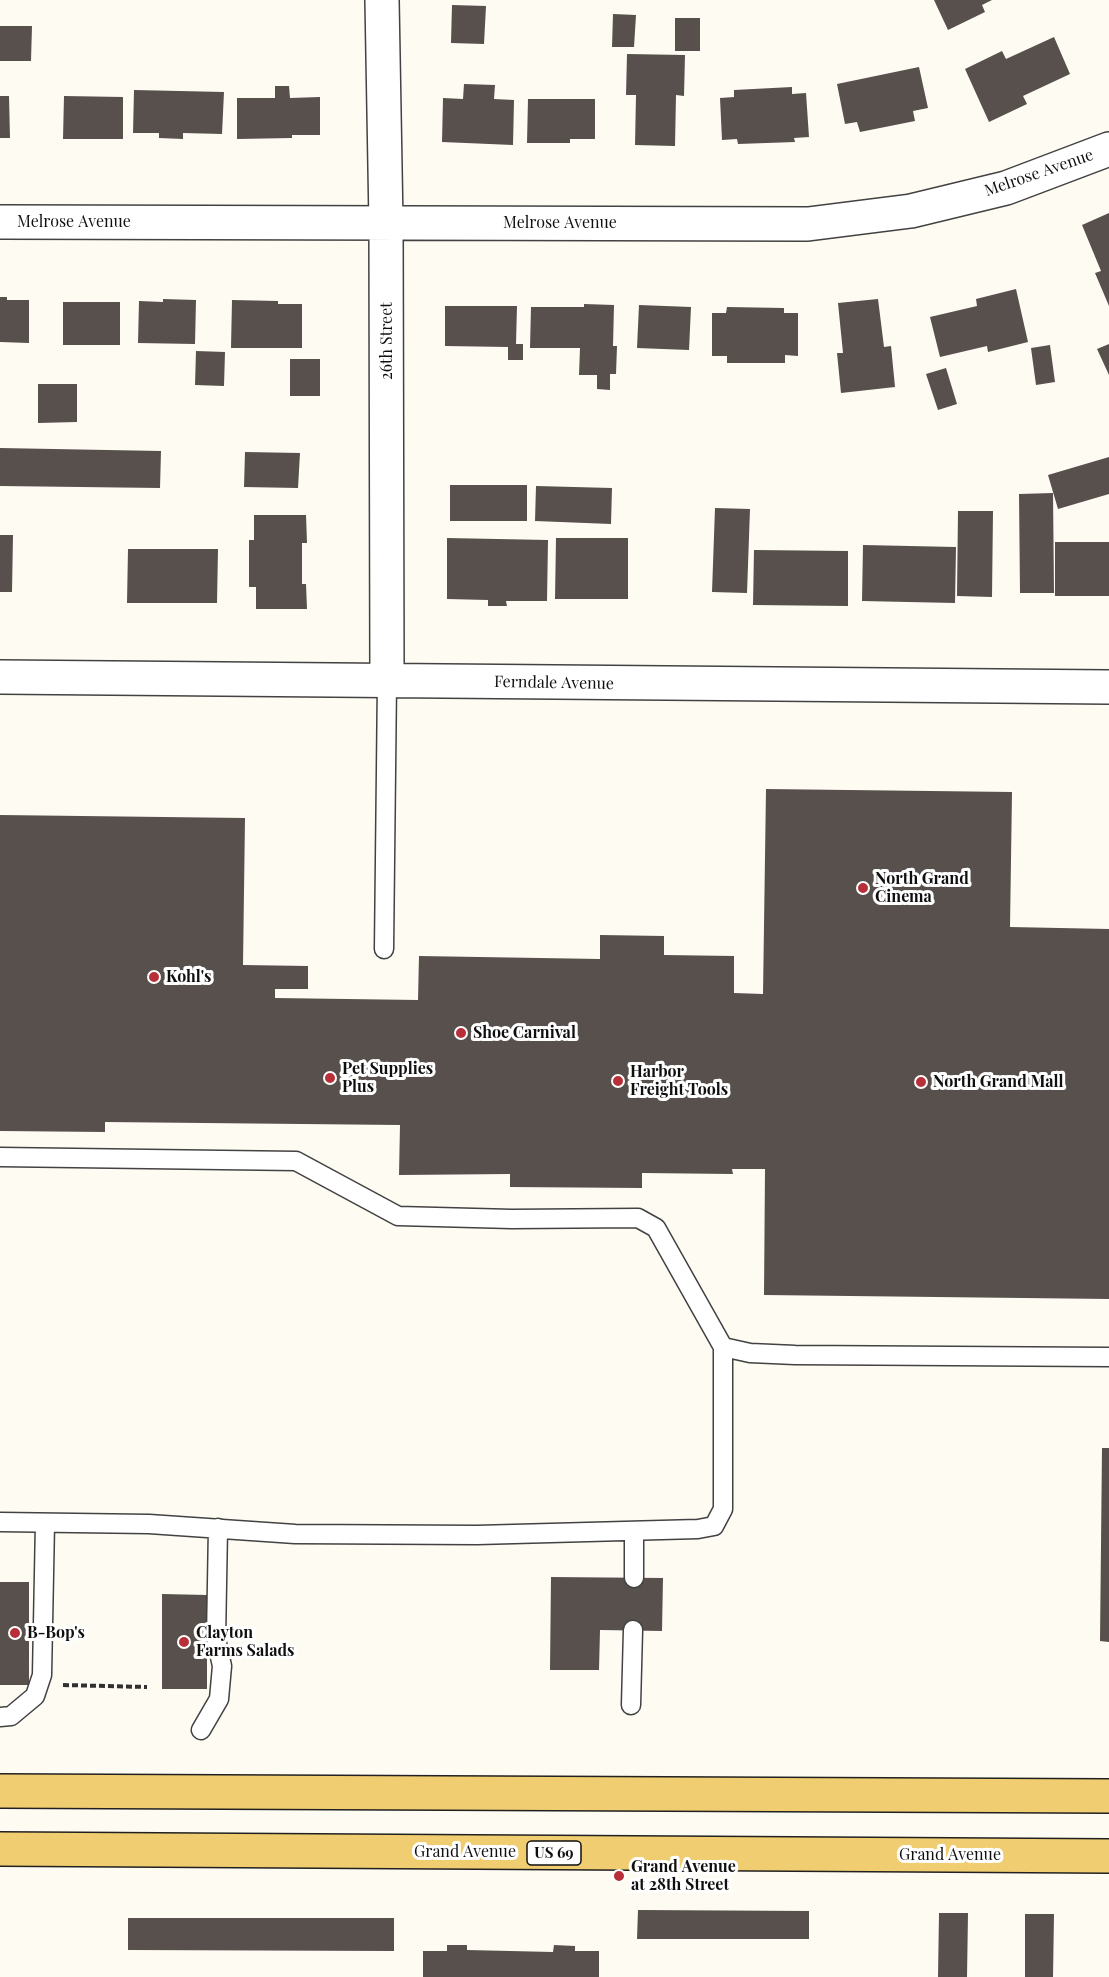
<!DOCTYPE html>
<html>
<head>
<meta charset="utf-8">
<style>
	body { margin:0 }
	canvas { display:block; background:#fefbf2 }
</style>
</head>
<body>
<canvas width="1109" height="1977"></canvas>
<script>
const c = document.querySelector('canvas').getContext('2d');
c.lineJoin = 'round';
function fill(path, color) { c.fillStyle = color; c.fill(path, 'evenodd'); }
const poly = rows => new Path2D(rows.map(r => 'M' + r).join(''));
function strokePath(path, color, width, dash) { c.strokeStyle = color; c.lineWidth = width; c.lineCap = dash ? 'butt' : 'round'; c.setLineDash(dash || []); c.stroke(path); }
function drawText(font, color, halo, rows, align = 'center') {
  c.font = font + ' "Playfair Display",serif'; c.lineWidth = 6; c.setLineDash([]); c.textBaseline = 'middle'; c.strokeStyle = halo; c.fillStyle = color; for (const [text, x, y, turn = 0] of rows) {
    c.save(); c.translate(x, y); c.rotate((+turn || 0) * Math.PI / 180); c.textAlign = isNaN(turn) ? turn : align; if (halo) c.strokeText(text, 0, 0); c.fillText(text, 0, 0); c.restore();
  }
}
const building = poly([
	[934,0,992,0,982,5,985,12,948,30],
	[452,5,486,6,484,44,451,43],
	[613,14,636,15,634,47,612,47],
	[675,18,700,18,700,51,675,51],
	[0,26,32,26,31,61,0,61],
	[1054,37,1070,74,1023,96,1027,104,989,122,965,69,1002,51,1006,59],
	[627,54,685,55,684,96,676,95,675,146,635,145,636,95,626,95],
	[919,67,928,108,913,111,915,121,860,132,857,122,845,124,837,84],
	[464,84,495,85,494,99,514,100,513,145,442,142,443,98,463,99],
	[275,86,289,86,290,98,320,97,320,135,292,135,292,138,237,139,237,98,275,98],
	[792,87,792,94,806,93,809,137,794,138,795,142,738,144,737,139,722,140,720,98,734,97,734,90],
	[134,90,224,92,222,134,183,133,183,139,159,138,159,133,133,133],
	[0,96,9,96,10,138,0,138],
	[64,96,123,97,123,139,63,139],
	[528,99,595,99,595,139,570,139,570,143,527,143],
	[1109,213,1109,306,1095,273,1101,271,1082,225],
	[1016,289,1028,342,988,352,987,346,940,357,930,317,977,306,976,299],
	[0,297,7,297,7,300,29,300,29,343,0,342],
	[163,299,196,300,195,344,138,343,139,301,163,302],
	[878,299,884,347,891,346,895,387,841,393,837,353,843,353,838,303],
	[232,300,278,301,278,304,302,304,302,348,231,348],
	[63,302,120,302,120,345,63,345],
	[584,304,614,305,613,346,617,346,616,374,610,374,610,390,597,389,597,375,579,375,580,348,530,348,531,307,584,307],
	[639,305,691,307,689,350,637,348],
	[445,306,517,306,516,344,523,344,523,360,508,360,508,347,445,346],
	[727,307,784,308,784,313,798,313,798,356,785,355,785,363,727,363,727,356,712,356,712,313,726,313],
	[1109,344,1109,375,1097,349],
	[1050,345,1055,382,1036,385,1031,348],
	[196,351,225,352,224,386,195,385],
	[290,359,320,359,320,396,290,396],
	[946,368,957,404,938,410,926,374],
	[38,384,77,384,77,422,38,423],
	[0,448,161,451,160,488,0,486],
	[245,452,300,453,298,488,244,487],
	[1109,457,1109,494,1058,509,1048,475],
	[450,485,527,485,527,521,450,521],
	[536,486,612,488,611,524,535,521],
	[1053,493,1054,593,1020,593,1019,494],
	[715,508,750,509,747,593,712,592],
	[958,511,993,511,992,597,957,596],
	[254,515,306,515,307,543,302,543,302,584,306,584,307,609,256,609,256,587,249,587,249,540,254,540],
	[0,535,13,535,12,592,0,592],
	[447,538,548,540,547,601,506,601,507,606,488,606,488,600,447,599],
	[556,538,628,538,628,599,555,599],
	[1055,542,1109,542,1109,596,1055,596],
	[863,545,956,547,955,603,862,601],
	[128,549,218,549,217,603,127,603],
	[754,550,848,551,848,606,753,605],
	[766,789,1012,792,1010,927,1109,929,1109,1299,764,1295,765,1169,732,1169,733,1174,642,1173,642,1188,510,1187,510,1174,399,1175,400,1125,105,1122,105,1132,0,1131,0,815,245,818,243,965,308,966,308,989,275,989,275,998,418,1000,419,956,600,959,600,935,664,936,664,955,734,956,734,993,763,994],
	[1102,1448,1109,1448,1109,1642,1100,1641],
	[551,1577,663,1578,662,1631,600,1630,599,1670,550,1670],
	[0,1582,29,1582,29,1685,0,1685],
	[162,1594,207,1595,207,1689,162,1689],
	[638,1910,809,1911,809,1939,637,1939],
	[939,1913,968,1913,967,1977,938,1977],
	[1025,1914,1054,1914,1053,1977,1025,1977],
	[128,1918,394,1918,394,1951,128,1950],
	[447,1945,467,1945,467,1950,553,1952,554,1945,575,1946,575,1951,599,1951,599,1977,423,1977,423,1951,447,1951]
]);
const path = poly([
	[63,1685,147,1687]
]);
const lane = poly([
	[384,949,387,681],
	[0,1157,296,1161,398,1216,512,1219,638,1218,656,1228,723,1347,750,1353,795,1355,1109,1357],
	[0,1522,149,1524,295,1534,477,1535,698,1529,714,1526,723,1509,723,1347],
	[634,1531,634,1578],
	[631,1705,633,1630],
	[0,1717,11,1716,35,1696,42,1675,45,1523],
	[201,1730,219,1699,222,1666,216,1639,218,1528]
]);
const street = poly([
	[382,0,386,223,387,681],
	[0,222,808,224,911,211,1006,188,1109,149],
	[0,677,1109,687]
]);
const primary = poly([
	[0,1791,1109,1796],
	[0,1849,1109,1856]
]);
const markers = [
	[863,888,6,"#b72f39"],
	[154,977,6,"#b72f39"],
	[461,1033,6,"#b72f39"],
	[330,1078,6,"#b72f39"],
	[618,1081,6,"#b72f39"],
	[921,1082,6,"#b72f39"],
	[15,1633,6,"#b72f39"],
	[184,1642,6,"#b72f39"],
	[619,1876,6,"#b72f39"]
];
const shields = [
	[554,1853,54]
];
const shieldNames = [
	["US 69",554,1853]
];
const streetNames = [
	["Melrose Avenue",1039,173,-19],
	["Melrose Avenue",74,222],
	["Melrose Avenue",560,223],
	["26th Street",387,341,-90],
	["Ferndale Avenue",554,683,1],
	["Grand Avenue",465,1852],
	["Grand Avenue",950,1855]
];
const poiNames = [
	["North Grand",875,879],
	["Cinema",875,897],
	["Kohl's",166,977],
	["Shoe Carnival",473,1033],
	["Pet Supplies",342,1069],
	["Plus",342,1087],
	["Harbor",630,1072],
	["Freight Tools",630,1090],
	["North Grand Mall",933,1082],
	["B-Bop's",27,1633],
	["Clayton",196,1633],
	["Farms Salads",196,1651],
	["Grand Avenue",631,1867],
	["at 28th Street",631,1885]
];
fill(building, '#57504c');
strokePath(lane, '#424242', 21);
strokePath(street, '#424242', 36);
strokePath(primary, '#202020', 36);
strokePath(path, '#313131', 4, [6, 3]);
strokePath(lane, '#fff', 18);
strokePath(street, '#fff', 33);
strokePath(primary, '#f0cd70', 33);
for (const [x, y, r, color] of markers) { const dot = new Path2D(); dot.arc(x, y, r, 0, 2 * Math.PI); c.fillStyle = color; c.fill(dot); strokePath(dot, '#fff', 2); }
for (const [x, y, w] of shields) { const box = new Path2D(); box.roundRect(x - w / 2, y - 12, w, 24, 4.5); c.fillStyle = '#fff'; c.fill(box); strokePath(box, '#0f0f0f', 1.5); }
drawText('bold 15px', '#0f0f0f', null, shieldNames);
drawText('16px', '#0f0f0f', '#fff', streetNames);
drawText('bold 16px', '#0f0f0f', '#fff', poiNames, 'left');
</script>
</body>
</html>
